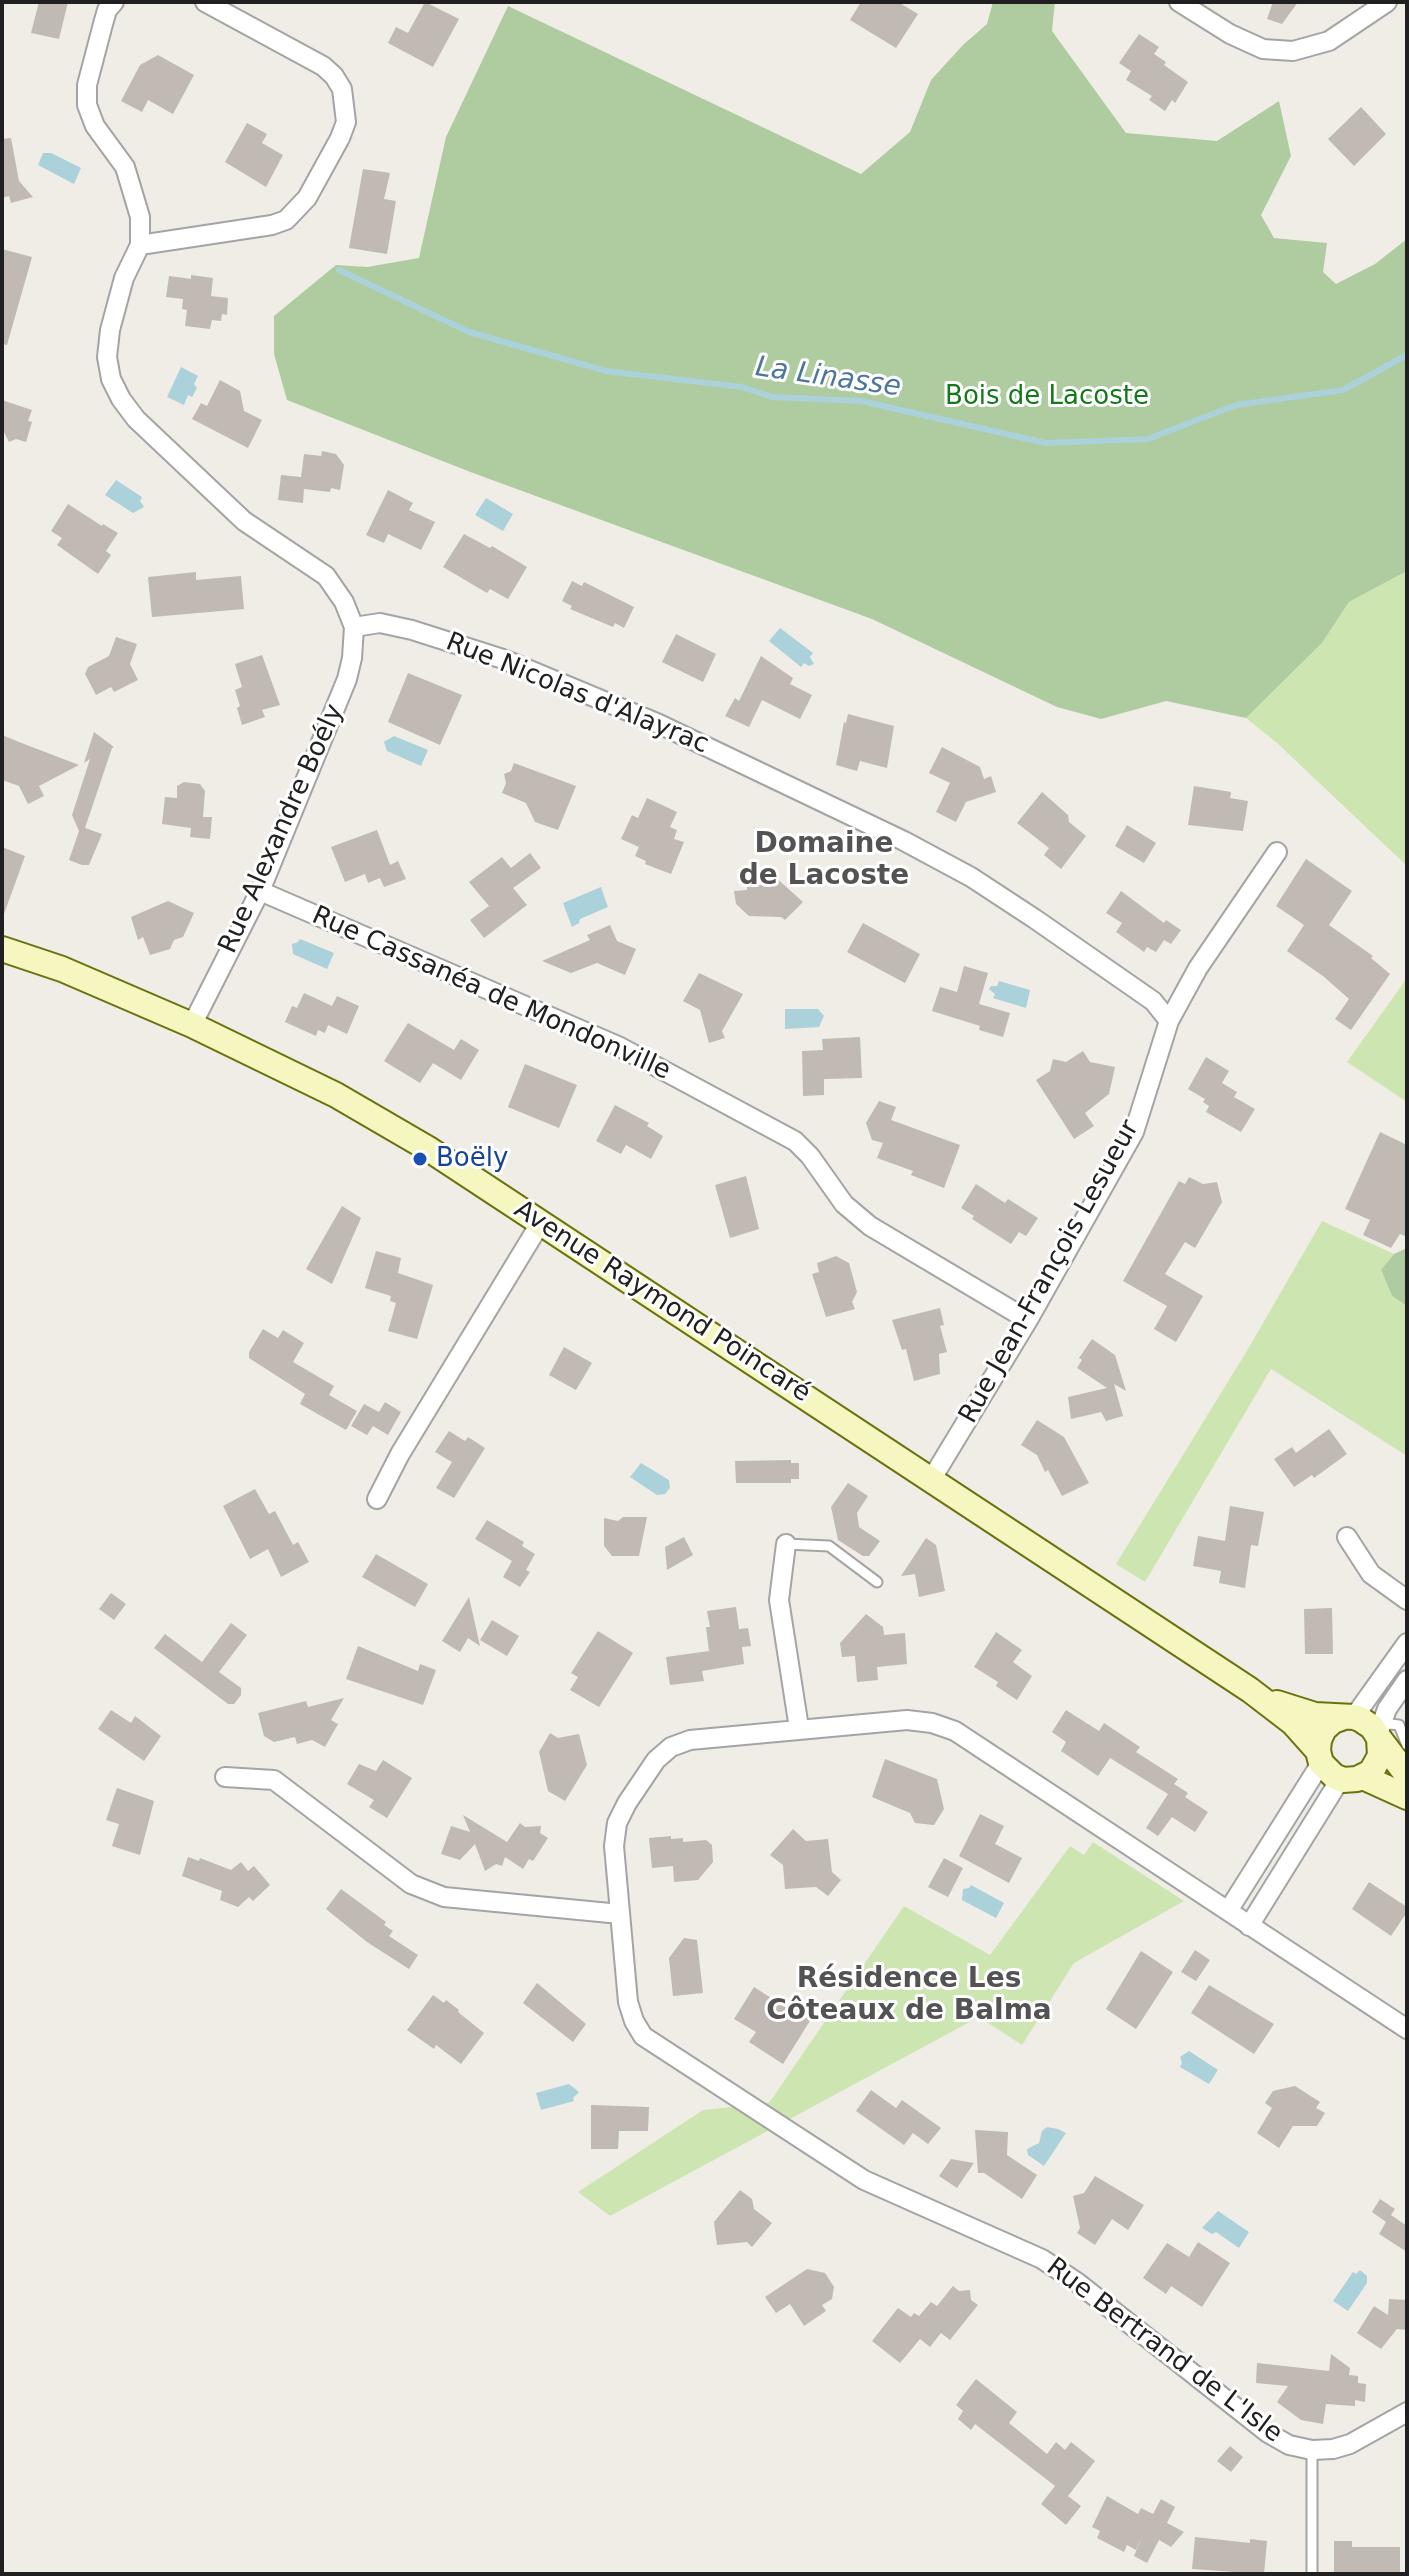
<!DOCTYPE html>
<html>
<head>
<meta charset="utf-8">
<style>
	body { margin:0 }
	#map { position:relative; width:1409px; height:2576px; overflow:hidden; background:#f0ede7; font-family:"DejaVu Sans",sans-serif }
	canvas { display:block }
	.frame { position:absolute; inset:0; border:4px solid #202020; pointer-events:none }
</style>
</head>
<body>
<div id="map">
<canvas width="1409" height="2576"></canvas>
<div class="frame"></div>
</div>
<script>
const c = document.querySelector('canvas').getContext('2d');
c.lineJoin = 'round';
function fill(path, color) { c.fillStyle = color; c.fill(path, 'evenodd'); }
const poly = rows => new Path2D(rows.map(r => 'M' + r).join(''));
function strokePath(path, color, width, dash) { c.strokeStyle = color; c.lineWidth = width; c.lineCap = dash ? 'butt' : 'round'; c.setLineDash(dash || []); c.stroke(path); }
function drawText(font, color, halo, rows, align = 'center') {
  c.font = font + ' "DejaVu Sans",sans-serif'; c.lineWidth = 6; c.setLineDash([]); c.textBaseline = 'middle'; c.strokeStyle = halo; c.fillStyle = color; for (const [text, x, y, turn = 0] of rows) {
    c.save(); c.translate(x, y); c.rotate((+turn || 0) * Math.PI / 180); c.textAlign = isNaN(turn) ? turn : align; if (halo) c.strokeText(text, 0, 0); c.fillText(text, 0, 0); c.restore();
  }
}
const grass = poly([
	[1407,571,1407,866,1277,743,1246,718,1322,643,1349,602],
	[1407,978,1407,1102,1347,1062],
	[1322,1221,1394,1254,1381,1271,1392,1296,1407,1306,1407,1456,1271,1369,1145,1582,1116,1564,1248,1349],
	[1093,1842,1184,1901,1074,1963,1022,2045,979,2017,610,2216,578,2192,703,2110,769,2103,904,1906,990,1955,1070,1846,1084,1855]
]);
const forest = poly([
	[993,2,1055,2,1052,31,1126,133,1217,141,1279,101,1291,156,1261,215,1274,238,1327,243,1323,272,1336,284,1375,264,1407,239,1407,571,1349,602,1322,643,1246,718,1166,701,1101,719,1057,707,872,619,473,473,287,400,274,354,274,316,336,265,367,267,419,258,446,137,508,6,861,174,910,132,931,80,963,45,987,24],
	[1407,1248,1407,1306,1392,1296,1381,1270,1394,1254]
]);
const water = poly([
	[43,153,51,153,81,168,74,184,38,165],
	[181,367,198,376,194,384,197,388,192,397,188,395,184,405,167,397],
	[116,480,142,497,140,501,144,507,133,513,105,495],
	[486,498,513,514,503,531,475,515],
	[780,628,813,653,810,657,814,664,809,666,804,663,801,667,769,641],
	[394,736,428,750,421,766,387,751,384,742],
	[601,887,608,907,580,919,579,923,572,927,563,903],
	[300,939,334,953,327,969,293,954,292,944,298,942],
	[999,981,1030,990,1026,1008,993,998,995,994,989,989,991,986,997,986],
	[785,1009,818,1009,824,1016,819,1027,785,1029],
	[641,1463,669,1480,670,1488,665,1494,657,1495,630,1477],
	[971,1885,1004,1903,996,1918,962,1900,963,1889,969,1888],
	[1189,2051,1218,2070,1209,2084,1180,2067,1182,2063,1180,2057],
	[569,2084,579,2092,573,2098,574,2101,541,2110,536,2093],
	[1047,2127,1058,2129,1066,2133,1044,2166,1028,2155,1027,2149,1039,2143,1042,2131],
	[1218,2211,1249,2232,1239,2248,1216,2232,1212,2234,1202,2228],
	[1360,2270,1367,2276,1367,2283,1348,2311,1333,2301,1353,2272,1356,2274]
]);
const stream = poly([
	[339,270,469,332,606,371,742,387,772,397,861,401,1046,443,1148,439,1236,405,1343,390,1407,355]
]);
const building = poly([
	[39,2,68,2,59,39,31,33],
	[425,2,459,19,433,67,388,43,396,27,408,33],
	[861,2,898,2,918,14,896,48,850,20],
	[1273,2,1298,2,1282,24,1267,19],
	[1139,34,1159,47,1154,54,1166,62,1164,65,1188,82,1175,103,1172,100,1165,111,1149,100,1152,96,1126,80,1131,71,1119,63],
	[158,55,194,75,173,114,148,100,142,112,121,101,140,65],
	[1361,107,1386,134,1354,166,1328,139],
	[247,123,267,134,262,143,283,155,266,187,225,162],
	[11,138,19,181,33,197,11,203,9,196,2,198,2,139],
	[363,169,390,173,384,199,396,201,387,254,349,248],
	[2,249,32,257,7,345,2,344],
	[191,275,213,278,211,296,228,298,227,315,222,314,221,321,212,320,210,329,185,326,187,310,182,309,183,299,166,297,169,276,191,279],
	[220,380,240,391,244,411,262,420,248,448,192,419,201,403,207,406],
	[2,400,32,410,28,421,32,422,26,442,16,439,9,442,2,428],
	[322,451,336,454,344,465,340,490,331,488,330,492,304,489,303,503,278,500,281,475,301,477,304,454,321,456],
	[388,490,413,503,409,510,435,522,421,550,388,534,384,543,366,535],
	[68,504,102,526,103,524,118,533,106,551,111,555,98,574,57,545,62,538,51,531],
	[464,534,490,548,492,546,527,567,508,599,490,589,487,593,443,567],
	[196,572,196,580,241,576,244,609,152,617,148,577],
	[572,581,582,586,584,582,634,607,624,628,615,623,613,627,570,609,572,606,562,601],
	[676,634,716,654,703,682,662,662],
	[116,637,137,644,130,664,138,680,114,692,111,687,96,695,85,674,88,667,109,656],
	[262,655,280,705,262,710,265,717,242,725,237,708,240,706,235,690,242,687,235,664],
	[761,656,793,678,790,684,812,695,800,719,762,700,749,727,725,716,735,698,739,701],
	[408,673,462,695,440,745,388,722],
	[848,714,894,726,887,768,860,761,857,771,836,765,844,722,846,723],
	[94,732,114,747,112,748,85,828,102,834,89,865,82,865,69,860,79,831,72,815,90,759,84,763],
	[2,735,19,742,79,765,39,786,44,796,28,804,19,786,2,780],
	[942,747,980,767,984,779,991,776,996,792,966,802,956,822,936,812,950,783,929,773],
	[514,763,576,786,558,830,535,822,526,803,502,793,506,783,504,774,511,771],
	[184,782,200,784,205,791,203,817,212,817,210,839,190,837,191,828,162,824,165,797,177,798,177,786],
	[1194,786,1231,792,1230,798,1248,801,1243,831,1188,825],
	[1042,792,1068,815,1069,822,1086,836,1061,869,1044,855,1049,848,1017,823],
	[647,798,677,812,670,827,677,830,674,839,684,842,671,874,645,864,646,861,635,856,639,847,621,839,632,815,638,818],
	[1127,825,1156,843,1144,863,1115,846],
	[377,830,390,865,398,861,406,879,384,887,380,878,368,883,365,874,345,882,331,847],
	[2,847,25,856,4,914,2,914],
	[530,853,541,868,513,888,527,905,484,938,470,920,489,906,469,882,502,857,511,868],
	[1306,859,1352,891,1329,925,1373,956,1371,958,1390,974,1351,1030,1335,1019,1349,999,1323,976,1287,951,1304,925,1276,906],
	[774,876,803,902,785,920,781,917,749,916,736,904,734,891,747,890,747,885,767,884],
	[1121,891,1164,923,1166,920,1181,930,1171,944,1164,940,1156,952,1147,947,1144,952,1116,932,1122,923,1106,913],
	[168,901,194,913,183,937,174,940,170,949,150,955,143,937,138,940,131,917],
	[863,923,920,954,905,983,847,952],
	[610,925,617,941,636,949,625,975,597,963,571,973,542,961,590,940,587,935],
	[964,966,988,973,979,1004,1010,1013,1003,1037,979,1030,980,1026,932,1011,940,987,957,992],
	[699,973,743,994,722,1031,725,1038,709,1043,700,1010,683,1001],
	[304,993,332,1006,337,996,359,1006,347,1034,328,1025,325,1033,318,1030,316,1036,285,1022,292,1006,297,1008],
	[408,1023,454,1050,461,1039,479,1050,461,1080,433,1063,420,1083,384,1061],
	[860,1037,862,1078,824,1079,824,1095,803,1096,802,1051,823,1050,822,1039],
	[1083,1051,1090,1062,1115,1067,1109,1094,1085,1113,1094,1126,1074,1139,1036,1080,1050,1071,1053,1059,1066,1062],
	[1206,1057,1229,1071,1222,1083,1237,1092,1234,1097,1255,1109,1241,1132,1206,1112,1209,1106,1203,1102,1205,1099,1188,1089],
	[525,1064,577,1085,559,1128,508,1107],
	[879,1101,896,1107,891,1120,960,1145,944,1188,911,1175,913,1171,877,1158,883,1143,872,1140,866,1123],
	[615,1105,649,1123,647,1126,663,1136,651,1159,626,1145,621,1154,596,1141],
	[1380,1132,1407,1145,1407,1237,1400,1234,1391,1248,1363,1235,1370,1220,1345,1209],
	[746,1176,759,1229,730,1238,715,1185],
	[1189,1177,1203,1184,1217,1182,1222,1202,1195,1248,1185,1242,1165,1274,1203,1296,1176,1342,1154,1329,1167,1306,1123,1281,1179,1181,1185,1184],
	[976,1184,1005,1203,1008,1199,1038,1218,1026,1236,1019,1232,1011,1244,972,1219,974,1216,961,1208],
	[342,1206,361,1218,332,1284,306,1269],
	[376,1251,401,1258,398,1273,433,1285,417,1339,388,1331,396,1303,390,1301,391,1296,365,1288],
	[836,1256,849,1263,857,1292,852,1302,855,1309,826,1317,812,1274,819,1272,817,1263],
	[940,1308,944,1325,940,1326,947,1352,939,1354,940,1374,914,1381,906,1349,902,1350,892,1320],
	[263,1329,278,1338,283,1330,304,1343,293,1362,334,1386,329,1395,357,1411,346,1430,300,1404,305,1394,249,1358,249,1352],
	[1092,1339,1115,1355,1126,1391,1114,1384,1123,1416,1106,1421,1101,1412,1071,1419,1068,1397,1107,1388,1077,1368,1082,1360,1079,1358],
	[564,1347,592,1363,576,1390,549,1375],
	[385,1402,401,1412,388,1435,373,1426,367,1435,351,1426,364,1404,379,1412],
	[1037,1420,1064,1437,1089,1483,1062,1496,1048,1470,1045,1472,1037,1455,1021,1445],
	[1329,1429,1347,1454,1314,1478,1312,1475,1294,1487,1274,1459,1292,1447,1296,1453],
	[449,1431,465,1441,468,1437,485,1448,454,1498,436,1488,452,1462,435,1452],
	[791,1460,791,1463,799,1463,799,1479,791,1479,791,1483,736,1483,735,1461],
	[848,1483,868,1496,857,1513,859,1527,880,1541,869,1556,863,1556,838,1540,831,1507],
	[255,1489,269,1514,275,1511,293,1545,298,1542,309,1562,281,1577,268,1549,250,1559,223,1506],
	[1230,1506,1264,1512,1258,1546,1251,1545,1245,1588,1219,1583,1221,1571,1193,1566,1198,1536,1225,1541],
	[623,1517,647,1517,639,1556,612,1556,604,1546,604,1518,618,1521],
	[487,1520,524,1542,522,1546,535,1554,526,1570,530,1572,520,1587,503,1577,512,1561,475,1539],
	[684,1537,693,1555,667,1570,665,1547],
	[926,1538,936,1545,945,1591,919,1597,915,1574,901,1576],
	[376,1554,428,1584,415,1607,362,1577],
	[111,1593,126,1604,114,1620,99,1609],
	[469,1597,480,1646,468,1638,460,1652,442,1641],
	[736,1607,739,1629,748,1628,751,1646,742,1647,744,1664,702,1671,704,1681,670,1685,666,1657,709,1651,706,1627,710,1627,707,1611],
	[1332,1608,1333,1654,1305,1654,1304,1609],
	[866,1614,883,1627,884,1635,905,1633,907,1664,877,1667,878,1680,857,1682,855,1656,842,1657,840,1643],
	[492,1620,519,1636,507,1656,480,1640],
	[231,1623,247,1635,219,1672,241,1688,241,1695,234,1704,228,1704,154,1648,165,1634,202,1662],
	[598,1631,633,1653,599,1707,570,1690,578,1677,571,1673],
	[996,1632,1022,1650,1013,1662,1032,1676,1017,1700,996,1686,998,1682,974,1667],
	[358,1646,418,1671,420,1664,436,1670,423,1705,346,1679],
	[344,1698,331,1720,338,1724,325,1747,312,1740,297,1744,295,1737,274,1742,264,1736,258,1713,306,1701,308,1707],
	[111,1710,131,1723,135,1716,161,1736,144,1761,98,1729],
	[1066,1710,1099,1731,1104,1723,1140,1747,1136,1752,1178,1779,1174,1784,1188,1793,1185,1797,1208,1812,1195,1832,1172,1817,1158,1836,1146,1828,1168,1794,1110,1758,1098,1776,1061,1751,1066,1742,1052,1732],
	[550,1733,558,1738,579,1734,587,1765,565,1801,548,1791,539,1752],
	[885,1759,937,1779,944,1809,934,1825,915,1823,910,1813,872,1797],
	[383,1760,412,1778,387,1818,369,1807,374,1800,347,1784,359,1764,376,1771],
	[117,1788,154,1801,140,1855,112,1846,119,1824,106,1820],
	[980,1814,1004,1826,995,1844,1022,1858,1009,1883,959,1856],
	[463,1815,507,1842,520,1823,525,1827,541,1826,540,1833,548,1838,533,1861,529,1859,523,1869,505,1857,502,1866,496,1864,485,1871,475,1844,460,1860,441,1854,451,1826,470,1832],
	[793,1829,806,1841,828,1839,832,1872,841,1880,828,1896,816,1887,785,1889,783,1865,770,1855],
	[671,1836,671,1839,683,1838,683,1842,706,1840,712,1845,713,1862,698,1880,674,1882,673,1866,652,1868,649,1838],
	[188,1857,199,1861,200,1858,231,1870,241,1862,248,1871,254,1866,270,1885,253,1901,249,1897,238,1907,220,1900,222,1891,182,1876],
	[944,1858,963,1868,948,1897,928,1887],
	[1369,1882,1407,1907,1407,1912,1391,1936,1352,1909],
	[341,1889,386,1922,384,1925,393,1931,389,1936,418,1955,409,1969,367,1942,326,1909],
	[684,1938,697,1940,703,1993,673,1996,669,1958],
	[1195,1950,1210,1960,1196,1981,1181,1972],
	[1141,1951,1173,1972,1136,2029,1106,2009],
	[537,1983,586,2024,573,2042,523,2003],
	[1209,1985,1274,2024,1254,2054,1191,2013],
	[754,1987,787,2008,791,2002,813,2016,783,2064,749,2042,756,2032,734,2019],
	[433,1995,444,2003,446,2000,459,2010,458,2012,484,2033,461,2064,436,2045,434,2049,407,2030],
	[1295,2086,1320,2102,1316,2108,1325,2113,1317,2126,1293,2126,1279,2148,1257,2133,1272,2108,1265,2103,1273,2091],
	[871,2090,896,2108,902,2100,941,2128,928,2144,913,2133,904,2145,856,2111],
	[591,2105,649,2107,648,2131,619,2131,618,2149,591,2149],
	[975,2130,1008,2132,1007,2155,1037,2175,1022,2199,984,2173,978,2173],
	[951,2159,974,2163,957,2188,939,2176],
	[1095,2176,1144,2205,1128,2230,1112,2219,1095,2245,1077,2233,1080,2228,1073,2196,1084,2193],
	[740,2190,752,2199,754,2209,772,2223,752,2247,747,2242,717,2245,714,2222],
	[1380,2199,1395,2209,1391,2215,1407,2226,1407,2252,1379,2234,1386,2222,1372,2212],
	[1198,2242,1230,2263,1202,2307,1171,2286,1166,2294,1143,2278,1167,2243,1189,2257],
	[807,2269,825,2273,834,2287,832,2299,822,2305,826,2311,804,2326,790,2304,776,2313,765,2297],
	[953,2286,959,2291,970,2290,971,2300,978,2305,950,2340,941,2333,930,2347,920,2339,900,2363,872,2341,898,2308,911,2317,914,2313,919,2316,931,2302,937,2306],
	[1389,2299,1407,2300,1407,2330,1397,2329,1381,2349,1357,2333,1374,2306,1388,2315],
	[1331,2354,1350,2368,1349,2375,1358,2376,1358,2383,1366,2384,1365,2402,1355,2400,1355,2406,1326,2404,1323,2424,1301,2420,1277,2402,1288,2386,1256,2383,1257,2363,1329,2371],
	[976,2379,1017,2412,1009,2423,1047,2454,1056,2442,1065,2450,1071,2442,1095,2461,1068,2496,1081,2506,1066,2525,1041,2504,1055,2486,975,2424,971,2430,958,2419,963,2411,956,2405],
	[1230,2446,1243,2457,1231,2472,1217,2461],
	[1107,2496,1138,2514,1141,2508,1153,2514,1161,2499,1175,2507,1167,2523,1184,2532,1171,2547,1159,2540,1147,2563,1134,2556,1144,2532,1136,2550,1127,2545,1124,2552,1097,2538,1100,2531,1092,2527],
	[1195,2537,1250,2543,1250,2539,1267,2541,1264,2574,1192,2569],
	[1334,2541,1352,2541,1352,2547,1400,2547,1400,2574,1334,2574]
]);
const lane = poly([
	[786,1544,829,1546,877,1582],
	[1380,1723,1399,1725,1407,1745],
	[1312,2450,1312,2574]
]);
const street = poly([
	[114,2,107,10,103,24,87,85,87,105,95,126,125,167,140,217,140,245,124,278,110,330,107,357,111,379,121,399,136,419,244,521,326,576,344,602,354,627,380,623,412,630,503,659,659,724,904,841,971,877,1035,919,1153,1001,1169,1021],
	[1179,2,1230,34,1263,49,1293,51,1329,41,1387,2],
	[140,245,272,225,286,220,307,198,340,138,346,122,342,89,334,76,323,66,205,2],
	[260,891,618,1046,795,1141,810,1156,844,1204,870,1226,1028,1320],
	[192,1025,260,891,347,679,352,658,354,627],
	[931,1480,1028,1320,1134,1132,1169,1021,1198,968,1277,852],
	[377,1499,400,1454,541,1222],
	[1347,1537,1371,1574,1407,1600],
	[786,1544,779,1600,799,1728],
	[1354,1717,1407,1643],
	[1378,1734,1387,1709,1407,1680],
	[225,1777,274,1780,411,1884,444,1897,620,1914],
	[1228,1911,1321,1763],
	[1249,1926,1336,1786,1343,1780],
	[1407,2029,955,1731,932,1723,907,1720,690,1740,671,1747,656,1760,627,1803,617,1823,614,1846,628,2002,634,2021,643,2036,864,2180,1042,2259,1078,2283,1268,2433,1289,2445,1312,2450,1333,2449,1350,2444,1407,2412]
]);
const secondary = poly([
	[2,949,62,969,192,1025,336,1095,427,1148,1250,1690,1293,1723,1318,1751],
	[1277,1703,1315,1715,1354,1717,1360,1719,1372,1727,1379,1738,1380,1756,1371,1772,1357,1779,1343,1780,1334,1776,1321,1763,1318,1751,1319,1740,1324,1729,1333,1721,1344,1717],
	[1379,1738,1407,1775],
	[1363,1777,1407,1797]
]);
const markers = [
	[420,1159,8,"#1a4fb4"]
];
const parkNames = [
	["Bois de Lacoste",1047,397]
];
const streetNames = [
	["Rue Nicolas d'Alayrac",577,694,22],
	["Rue Alexandre Boély",282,829,-66],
	["Rue Cassanéa de Mondonville",491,994,24],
	["Rue Jean-François Lesueur",1050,1272,-61],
	["Avenue Raymond Poincaré",662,1302,33],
	["Rue Bertrand de L'Isle",1164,2351,37]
];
const transitNames = [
	["Boëly",436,1159]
];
const waterNames = [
	["La Linasse",828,378,8]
];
const neighbourhoodNames = [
	["Domaine",824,845],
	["de Lacoste",824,877],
	["Résidence Les",909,1980],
	["Côteaux de Balma",909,2012]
];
fill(grass, '#cde6b1');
fill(forest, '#aecc9f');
fill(water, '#abd1da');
strokePath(stream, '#abd1da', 6);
fill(building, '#c0b9b4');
strokePath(lane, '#a4a4a4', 13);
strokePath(street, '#a4a4a4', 22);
strokePath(secondary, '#6a720d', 28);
strokePath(lane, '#fff', 9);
strokePath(street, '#fff', 18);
strokePath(secondary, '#f5f6c0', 24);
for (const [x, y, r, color] of markers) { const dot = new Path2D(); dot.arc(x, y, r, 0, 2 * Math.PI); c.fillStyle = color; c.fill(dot); strokePath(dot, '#fff', 3); }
drawText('26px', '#137919', '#fff', parkNames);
drawText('26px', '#202020', '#fff', streetNames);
drawText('26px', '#164399', '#fff', transitNames, 'left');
drawText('italic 28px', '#4c769b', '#fff', waterNames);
drawText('bold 28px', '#535353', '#fff', neighbourhoodNames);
</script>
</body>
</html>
